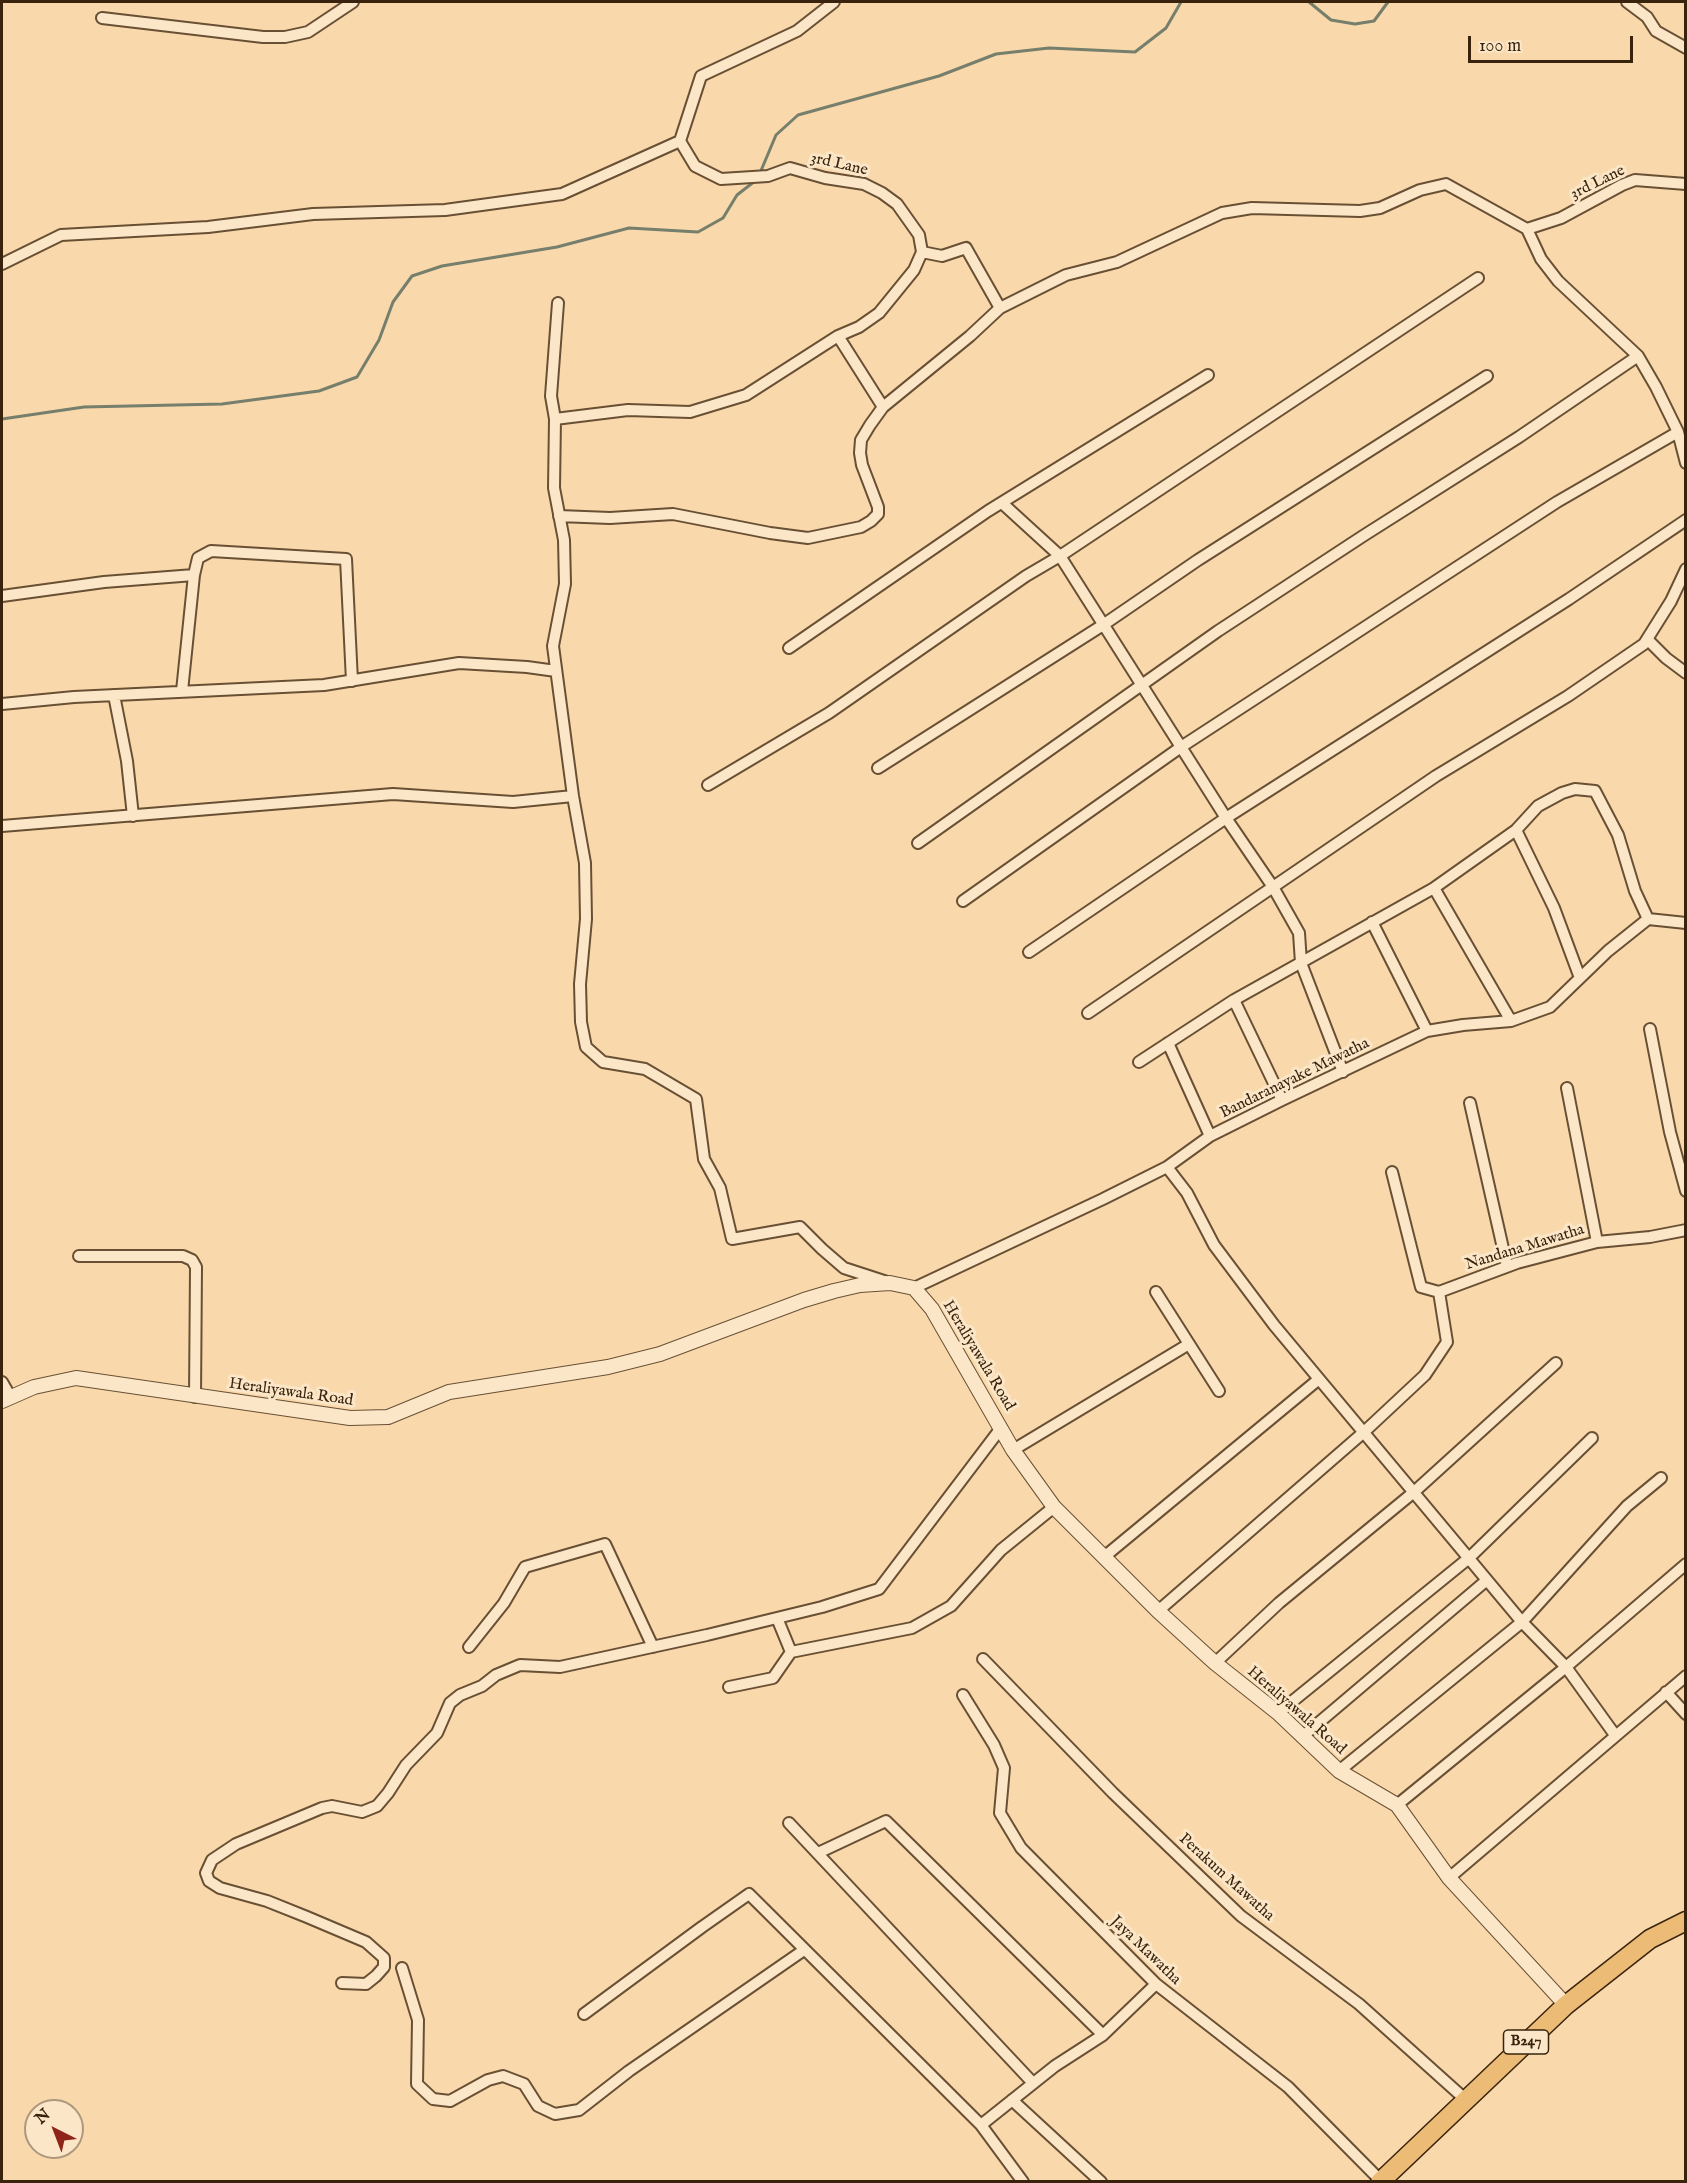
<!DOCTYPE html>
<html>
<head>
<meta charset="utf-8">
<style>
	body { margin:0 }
	#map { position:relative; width:1687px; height:2183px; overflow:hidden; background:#f9d9ab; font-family:"IM FELL English",serif }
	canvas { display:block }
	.frame { position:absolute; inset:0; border:3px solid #39230d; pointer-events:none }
	.north { position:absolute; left:24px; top:2099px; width:60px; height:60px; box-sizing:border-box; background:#fbe6c8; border:2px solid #ad987d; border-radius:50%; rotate:318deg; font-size:16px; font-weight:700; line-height:24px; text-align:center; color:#39230d }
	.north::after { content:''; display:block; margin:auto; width:21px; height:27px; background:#8f2418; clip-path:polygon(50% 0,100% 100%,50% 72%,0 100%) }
	.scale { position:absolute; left:1468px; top:36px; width:165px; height:27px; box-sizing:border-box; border:3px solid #39230d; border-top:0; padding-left:8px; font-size:18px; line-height:21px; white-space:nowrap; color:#39230d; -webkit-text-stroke:4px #fbe6c8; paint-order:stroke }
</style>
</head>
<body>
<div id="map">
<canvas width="1687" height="2183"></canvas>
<div class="frame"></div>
<div class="north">N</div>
<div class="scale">100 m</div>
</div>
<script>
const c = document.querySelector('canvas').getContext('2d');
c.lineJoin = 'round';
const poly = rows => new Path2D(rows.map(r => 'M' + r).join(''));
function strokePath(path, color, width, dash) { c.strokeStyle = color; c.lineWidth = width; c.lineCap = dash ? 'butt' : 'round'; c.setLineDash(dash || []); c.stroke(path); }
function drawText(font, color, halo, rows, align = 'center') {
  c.font = font + ' "IM FELL English",serif'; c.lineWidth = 6; c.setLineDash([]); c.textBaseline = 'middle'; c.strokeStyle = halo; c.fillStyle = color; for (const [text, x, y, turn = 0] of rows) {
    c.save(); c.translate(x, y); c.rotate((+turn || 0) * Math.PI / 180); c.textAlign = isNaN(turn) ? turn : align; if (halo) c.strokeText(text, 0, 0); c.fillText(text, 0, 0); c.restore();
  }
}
const stream = poly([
	[1309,2,1331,20,1355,24,1374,21,1388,2],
	[760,173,776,135,798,115,939,76,996,54,1049,48,1135,52,1166,28,1181,2],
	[2,419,84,407,222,404,319,391,357,377,379,340,393,302,412,276,442,266,557,247,629,228,698,232,723,218,737,195,755,181]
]);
const minor = poly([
	[1627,2,1647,17,1656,31,1686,48],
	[102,18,263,37,285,37,308,32,353,2],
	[680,141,701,76,797,31,834,2],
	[1527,229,1561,218,1622,185,1635,180,1686,184],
	[922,252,942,256,966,248,1000,308],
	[2,264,61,235,208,227,313,214,445,210,562,194,680,141],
	[558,303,551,396,555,419,554,488,564,540,565,584,553,646,573,796,585,863,586,919,580,984,581,1022,586,1047,603,1062,645,1069,696,1099,704,1159,720,1188,732,1239,800,1227,822,1249,844,1268,887,1282],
	[838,336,883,407],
	[555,419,628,410,690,412,746,395,838,336,859,327,879,313,914,270,922,252,919,235,897,204,882,193,864,184,825,178,790,168,768,176,721,179,695,166,680,141],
	[1002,503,1060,556,1226,818,1273,887,1299,933,1301,963,1343,1072],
	[559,516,610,518,673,514,770,533,808,538,861,527,871,521,878,514,878,507,862,465,860,453,861,440,870,425,883,407,970,336,1000,308,1066,275,1117,262,1222,213,1252,208,1360,211,1380,208,1420,190,1446,184,1527,229,1541,259,1558,281,1638,356,1656,387,1678,432,1686,463],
	[2,596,104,582,194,575,198,558,211,551,346,559,352,681],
	[1647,639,1666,658,1686,673],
	[789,648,988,511,1208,375],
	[182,691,194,575],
	[114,695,127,761,133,816],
	[2,704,74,697,324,685,459,663,527,667,556,671],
	[878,768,1103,625,1198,560,1487,376],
	[708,785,829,713,1026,576,1060,556,1478,278],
	[2,826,393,794,513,802,573,796],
	[1516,830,1554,908,1580,978],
	[918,843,1218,631,1363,536,1519,437,1638,356],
	[1434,888,1511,1021],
	[963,901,1181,747,1557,502,1678,432],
	[1372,922,1427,1031],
	[1029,952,1226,818,1569,599,1686,520],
	[1234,1000,1282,1100],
	[1088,1013,1436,776,1568,696,1644,644,1671,601,1686,569],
	[1650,1029,1670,1132,1686,1191],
	[1168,1043,1210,1136],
	[1139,1062,1234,1000,1434,888,1516,830,1538,806,1562,793,1575,789,1595,791,1618,835,1635,891,1648,919],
	[1567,1088,1597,1242],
	[1470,1103,1507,1266],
	[1167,1167,1187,1193,1214,1245,1274,1325,1522,1622,1566,1667,1615,1735],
	[1392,1172,1421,1287,1439,1292,1517,1263,1597,1242,1650,1237,1686,1230],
	[79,1256,183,1256,192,1260,196,1267,195,1397],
	[914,1288,1103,1199,1167,1167,1210,1136,1282,1100,1427,1031,1463,1025,1511,1021,1550,1007,1608,951,1648,919,1686,923],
	[1156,1292,1219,1391],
	[2,1382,10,1396],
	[1013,1450,1189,1344],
	[1104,1557,1319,1379],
	[1158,1611,1364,1432,1425,1375,1447,1342,1439,1292],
	[777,1618,791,1652],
	[469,1647,504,1603,525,1567,605,1544,653,1647],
	[983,1659,1113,1793,1241,1916,1359,2004,1466,2100],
	[1215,1663,1279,1603,1414,1492,1556,1363],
	[729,1687,773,1678,791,1652,912,1628,951,1606,1001,1550,1054,1507],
	[1666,1692,1686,1714],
	[963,1695,994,1745,1004,1768,1000,1813,1021,1848,1156,1984,1288,2087,1381,2181],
	[1278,1713,1469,1558,1592,1438],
	[1303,1736,1487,1580],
	[1339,1771,1522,1622,1627,1506,1661,1478],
	[1397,1805,1566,1667,1686,1564],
	[789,1823,1033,2083],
	[818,1853,886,1821,1103,2035,1156,1984],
	[1449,1878,1686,1676],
	[402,1968,418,2020,417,2084,433,2099,450,2101,488,2080,503,2076,524,2084,538,2106,555,2114,579,2110,629,2071,804,1950],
	[342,1983,366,1984,376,1976,384,1967,384,1958,366,1942,307,1917,267,1901,220,1888,209,1881,206,1873,212,1860,236,1844,322,1808,332,1806,362,1812,377,1806,388,1793,406,1765,437,1733,450,1703,460,1695,482,1686,496,1675,520,1665,560,1667,707,1635,822,1607,879,1589,1001,1428],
	[584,2014,702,1927,749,1894,981,2125,1023,2182],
	[1012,2100,1101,2182],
	[981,2125,1055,2066,1103,2035]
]);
const tertiary = poly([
	[2,1401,34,1387,76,1378,350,1418,388,1417,449,1392,608,1367,660,1354,804,1300,834,1291,860,1285,890,1283,914,1288,932,1309,1013,1450,1054,1507,1158,1611,1215,1663,1278,1713,1339,1771,1397,1805,1449,1878,1566,2005]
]);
const primary = poly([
	[1380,2182,1566,2005,1650,1939,1686,1921]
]);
const shields = [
	[1526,2042,45]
];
const shieldNames = [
	["B247",1526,2042]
];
const streetNames = [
	["3rd Lane",839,165,13],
	["3rd Lane",1598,183,-26],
	["Bandaranayake Mawatha",1295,1079,-26],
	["Nandana Mawatha",1525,1248,-17],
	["Heraliyawala Road",978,1356,59],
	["Heraliyawala Road",291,1393,8],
	["Heraliyawala Road",1296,1711,41],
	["Perakum Mawatha",1226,1878,42],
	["Jaya Mawatha",1145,1951,44]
];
strokePath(stream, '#767e6c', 3);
strokePath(minor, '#695034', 14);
strokePath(tertiary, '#695034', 16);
strokePath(primary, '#39230d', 21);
strokePath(minor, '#fbe6c8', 10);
strokePath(tertiary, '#fbe6c8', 14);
strokePath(primary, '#ecbc76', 18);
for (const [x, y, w] of shields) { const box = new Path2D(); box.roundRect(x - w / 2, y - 12, w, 24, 4.5); c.fillStyle = '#fbe6c8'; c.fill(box); strokePath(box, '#39230d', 1.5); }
drawText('bold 15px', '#39230d', null, shieldNames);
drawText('16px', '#39230d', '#fbe6c8', streetNames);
</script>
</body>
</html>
